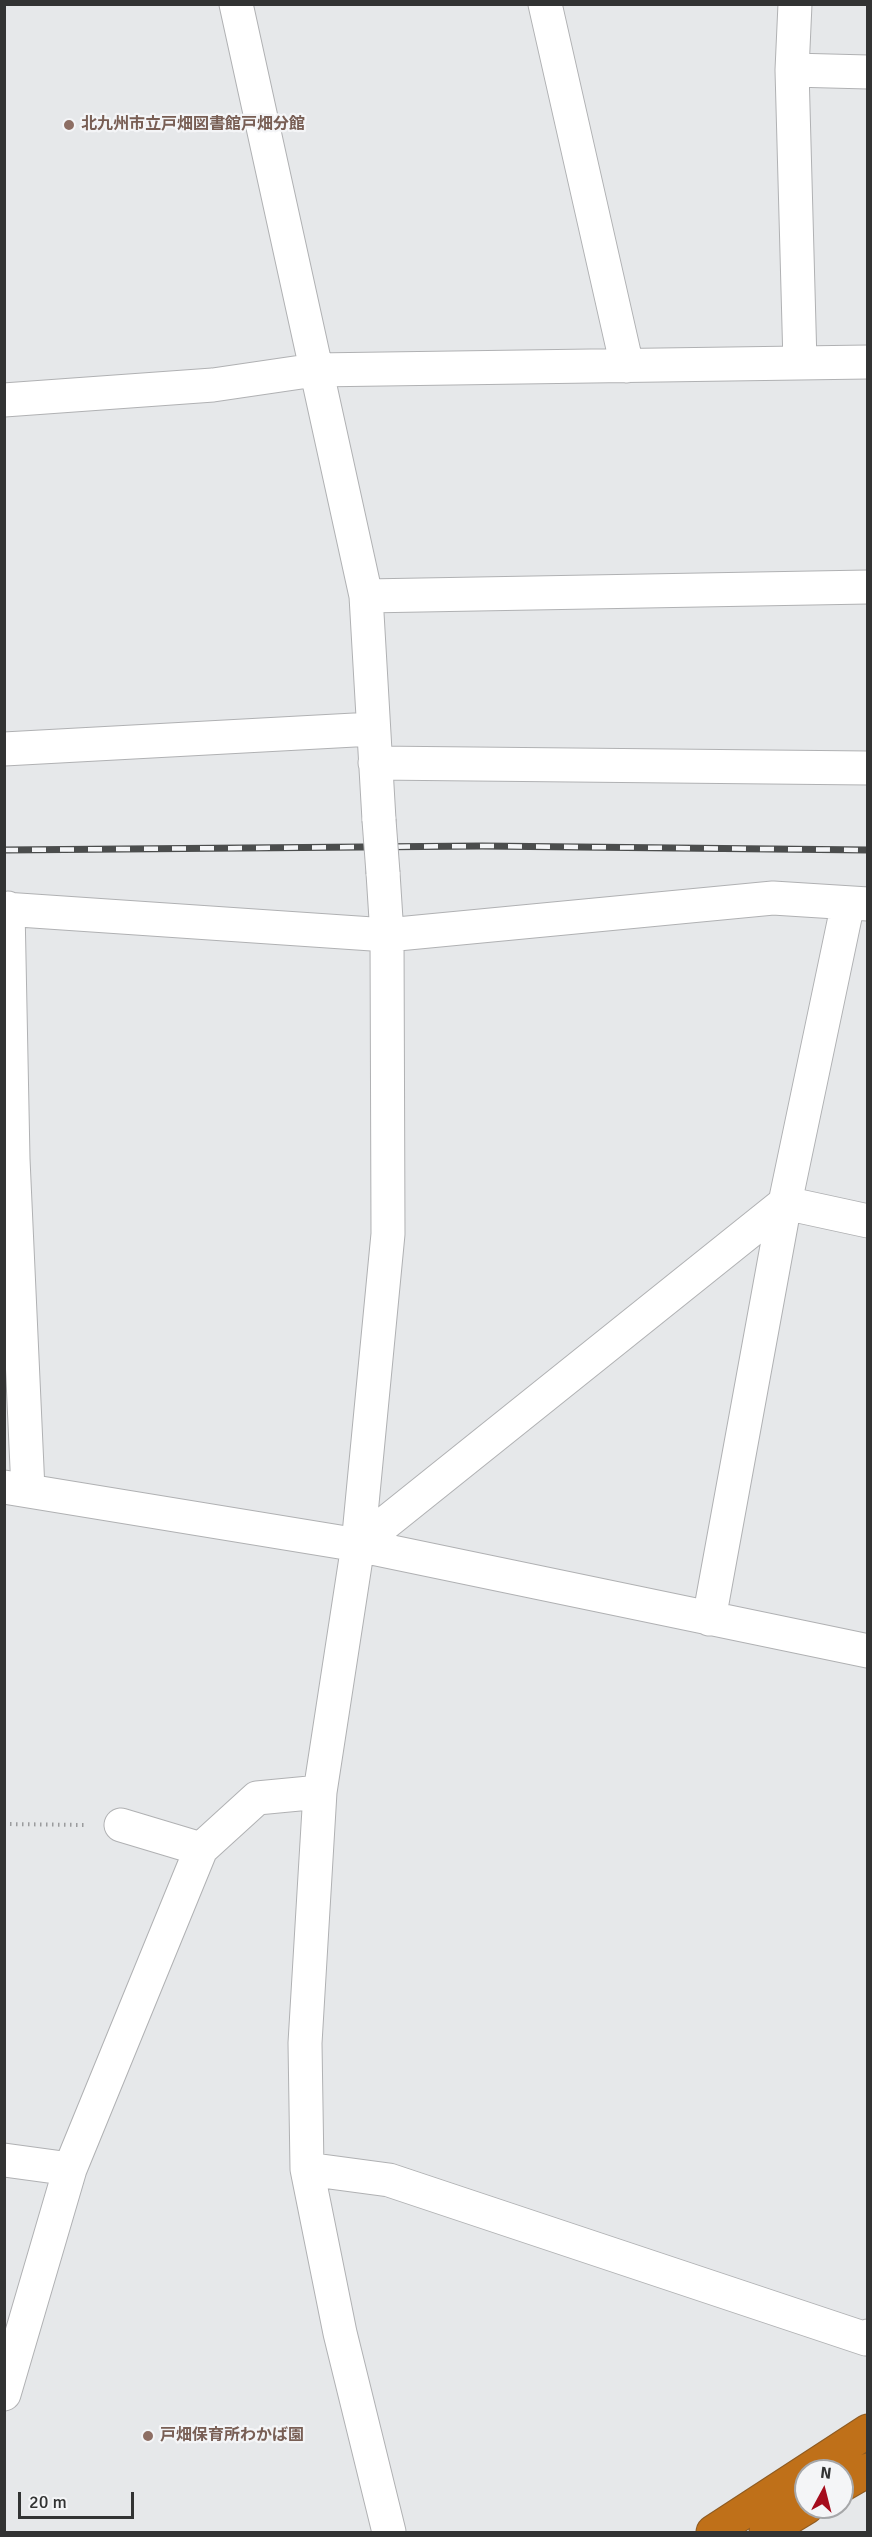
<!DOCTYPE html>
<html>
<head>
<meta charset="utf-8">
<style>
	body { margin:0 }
	#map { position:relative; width:872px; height:2537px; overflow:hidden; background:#e6e8ea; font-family:Signika,sans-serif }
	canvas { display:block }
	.frame { position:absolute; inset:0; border:6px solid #323333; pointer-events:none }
	.north { position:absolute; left:794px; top:2459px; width:60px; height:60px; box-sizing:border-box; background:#f4f5f7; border:2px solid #a6a7a9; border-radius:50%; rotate:7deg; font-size:16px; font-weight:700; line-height:24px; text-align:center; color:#323333 }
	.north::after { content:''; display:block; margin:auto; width:21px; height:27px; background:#a50d1d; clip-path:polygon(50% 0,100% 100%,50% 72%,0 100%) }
	.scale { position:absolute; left:18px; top:2492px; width:116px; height:27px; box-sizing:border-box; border:3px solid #323333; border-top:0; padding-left:8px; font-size:18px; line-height:21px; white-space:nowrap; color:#323333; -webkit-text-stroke:4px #f4f5f7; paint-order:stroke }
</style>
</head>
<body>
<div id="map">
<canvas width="872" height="2537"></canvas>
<div class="frame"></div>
<div class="north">N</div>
<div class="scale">20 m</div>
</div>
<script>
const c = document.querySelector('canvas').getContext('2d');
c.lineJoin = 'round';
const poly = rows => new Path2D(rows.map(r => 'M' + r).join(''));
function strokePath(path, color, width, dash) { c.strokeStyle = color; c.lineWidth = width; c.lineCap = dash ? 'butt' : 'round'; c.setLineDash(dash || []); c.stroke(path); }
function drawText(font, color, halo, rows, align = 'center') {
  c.font = font + ' Signika,"Noto Sans JP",sans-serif'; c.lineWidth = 4.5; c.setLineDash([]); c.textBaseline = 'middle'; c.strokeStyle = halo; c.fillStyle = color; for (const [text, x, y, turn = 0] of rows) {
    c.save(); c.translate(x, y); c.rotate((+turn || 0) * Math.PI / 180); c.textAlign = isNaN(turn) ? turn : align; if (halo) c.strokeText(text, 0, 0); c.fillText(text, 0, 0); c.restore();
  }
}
const path = poly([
	[4,1824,85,1825]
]);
const minor = poly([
	[236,4,366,596,379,820],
	[545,4,627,366],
	[795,4,792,70,800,363],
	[792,70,868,72],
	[4,400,213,385,315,370,868,362],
	[366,596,868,587],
	[4,749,373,729],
	[375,763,868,768],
	[383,873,387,935,388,1234,358,1545,320,1792,305,2043,307,2169,340,2333,389,2532],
	[8,908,13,1159,28,1490],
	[4,909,387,935,773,898,868,904],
	[785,1203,868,1221],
	[4,1487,358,1545,868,1651],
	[358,1545,785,1203],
	[709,1619,785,1203,848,903],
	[121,1825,201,1849],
	[4,2160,70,2169],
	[307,2169,389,2180,866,2339,868,2336],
	[4,2394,70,2169,201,1849,257,1798,320,1792]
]);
const highway = poly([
	[842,2485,868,2470],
	[713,2532,868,2431],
	[766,2532,807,2507]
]);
const rail = poly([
	[4,850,482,846,868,850]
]);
const minorBridge = poly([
	[379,820,383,873]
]);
const markers = [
	[69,125,6,"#8d6e63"],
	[148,2436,6,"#8d6e63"]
];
const educationNames = [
	["北九州市立戸畑図書館戸畑分館",81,125],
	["戸畑保育所わかば園",160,2436]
];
strokePath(minor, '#b0b1b3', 35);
strokePath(highway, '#8e5b22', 35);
strokePath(path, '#9a9b9d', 4, [1.5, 4.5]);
strokePath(minor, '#fff', 33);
strokePath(highway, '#bf7019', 33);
strokePath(rail, '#4b4d4d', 7);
strokePath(rail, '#f4f5f7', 4.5, [14]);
strokePath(minorBridge, '#b0b1b3', 35, []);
strokePath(minorBridge, '#fff', 33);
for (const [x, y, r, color] of markers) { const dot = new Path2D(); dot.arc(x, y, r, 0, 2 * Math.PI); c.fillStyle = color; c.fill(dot); strokePath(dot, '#f4f5f7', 2); }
drawText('bold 16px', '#785e54', '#f4f5f7', educationNames, 'left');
</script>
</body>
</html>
